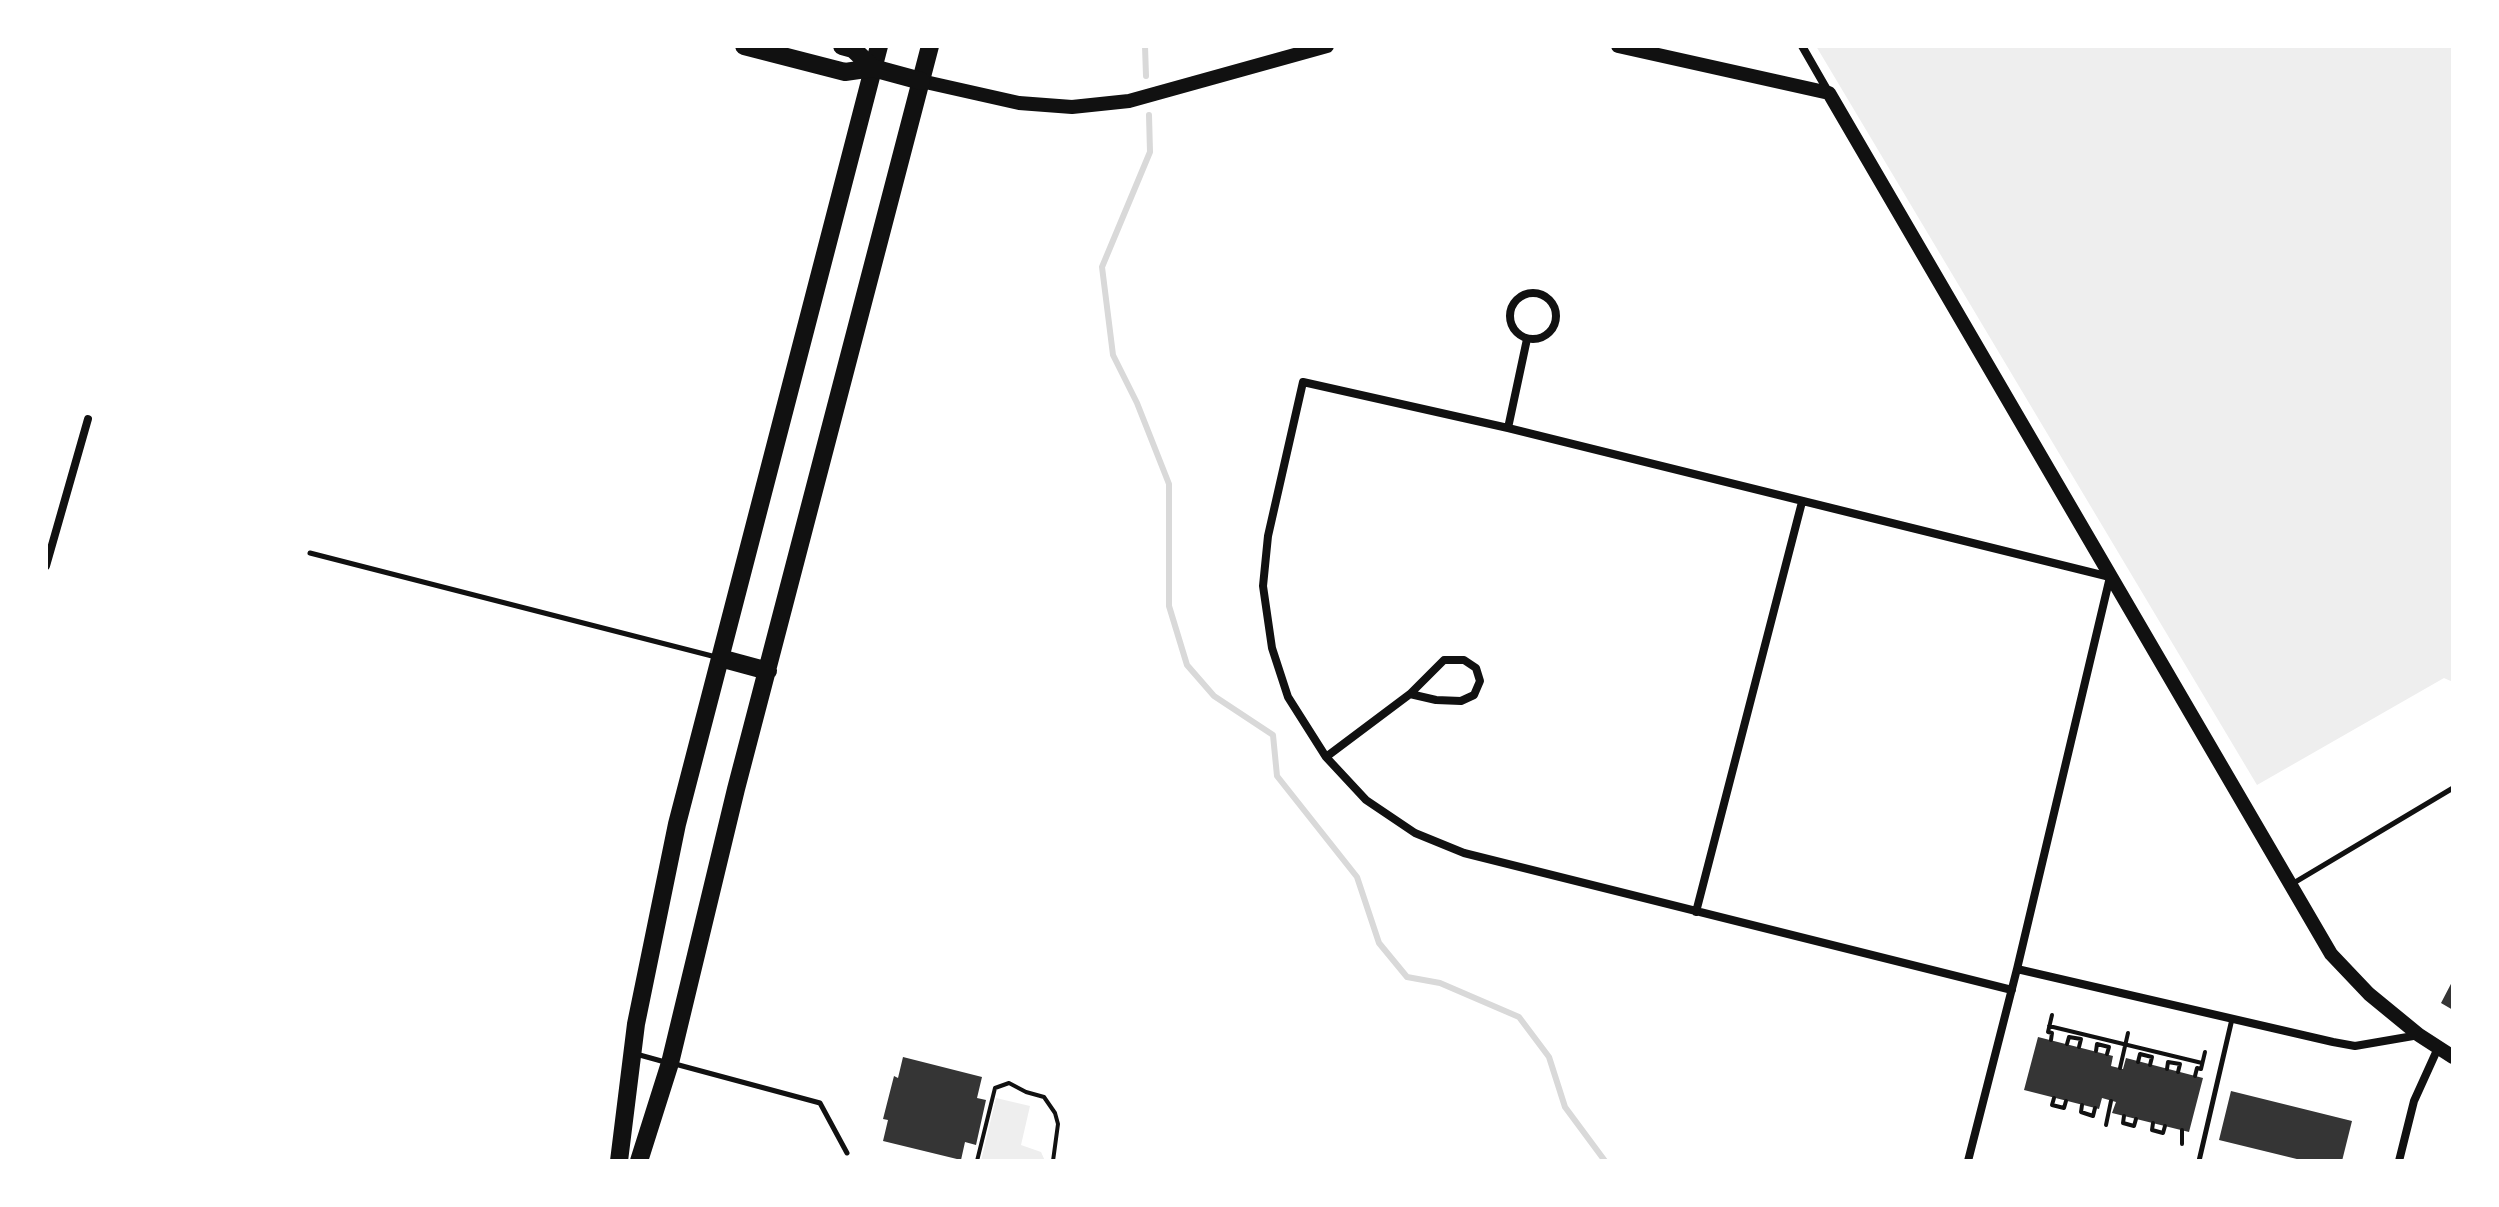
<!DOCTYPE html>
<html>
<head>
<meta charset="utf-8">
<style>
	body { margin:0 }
	#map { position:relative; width:2499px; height:1207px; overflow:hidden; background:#fff; font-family:Jost,sans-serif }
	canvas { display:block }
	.frame { position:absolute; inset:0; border:48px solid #fff; pointer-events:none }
</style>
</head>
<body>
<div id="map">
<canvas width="2499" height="1207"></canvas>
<div class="frame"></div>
</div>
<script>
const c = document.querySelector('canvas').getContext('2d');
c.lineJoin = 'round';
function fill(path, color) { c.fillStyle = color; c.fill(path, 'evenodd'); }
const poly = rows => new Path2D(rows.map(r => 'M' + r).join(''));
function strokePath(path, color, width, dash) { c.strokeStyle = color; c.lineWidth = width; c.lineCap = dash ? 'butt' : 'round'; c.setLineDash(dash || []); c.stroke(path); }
const green = poly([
	[1816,46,2453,46,2453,682,2444,678,2257,785],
	[996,1098,1030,1106,1021,1145,1041,1152,1045,1161,981,1161]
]);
const stream = poly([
	[1145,46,1146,76],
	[1149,115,1150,152,1102,267,1113,355,1137,403,1169,484,1169,606,1187,665,1214,696,1273,735,1277,776,1357,877,1379,943,1407,977,1440,983,1519,1017,1549,1057,1565,1107,1605,1161]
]);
const building = poly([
	[2453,980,2453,1010,2441,1003],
	[2038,1037,2113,1056,2111,1066,2123,1069,2126,1058,2203,1078,2189,1132,2112,1113,2116,1102,2102,1098,2099,1109,2024,1090],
	[903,1057,982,1077,977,1098,986,1100,976,1145,965,1142,961,1160,883,1141,888,1120,883,1119,894,1076,898,1078],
	[2231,1091,2352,1121,2342,1161,2305,1161,2219,1140]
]);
const path = poly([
	[2049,1026,2202,1063],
	[2051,1040,2052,1033,2048,1032,2052,1015],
	[2067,1044,2069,1037,2081,1039,2079,1047],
	[2096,1051,2097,1044,2109,1047,2107,1054],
	[2138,1062,2140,1054,2152,1057,2150,1065],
	[2120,1068,2128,1033],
	[2167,1069,2168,1062,2180,1064,2178,1072],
	[2195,1076,2197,1068,2201,1069,2205,1052],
	[2054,1098,2052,1105,2064,1108,2066,1101],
	[2082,1105,2081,1112,2093,1116,2095,1108],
	[2124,1116,2123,1123,2134,1126,2136,1119],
	[2153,1123,2152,1130,2163,1133,2165,1126],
	[2106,1125,2111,1101],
	[2182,1130,2182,1144],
	[977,1161,995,1088,1009,1083,1026,1092,1044,1097,1055,1113,1058,1124,1053,1161]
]);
const service = poly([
	[310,553,716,657],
	[2292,884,2453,788],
	[636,1054,665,1062],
	[675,1064,820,1103,847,1153],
	[2199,1161,2232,1019]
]);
const minor = poly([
	[1802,46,1829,93],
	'1510 316a23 23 0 1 1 46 0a23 23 0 1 1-46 0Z',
	[1508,428,1527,339],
	[46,566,88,419],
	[1326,757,1410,694,1436,700,1461,701,1474,695,1480,681,1476,668,1464,660,1444,660,1410,694],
	[1696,912,1802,502],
	[2017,969,2333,1042,2355,1046,2419,1035],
	[1968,1161,2017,969,2110,577,1508,428,1303,382,1268,536,1263,586,1272,648,1288,697,1326,757,1366,800,1415,833,1464,853,2012,990],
	[2399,1161,2414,1101,2438,1048]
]);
const tertiary = poly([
	[1618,46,1829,93,2331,954,2369,994,2419,1035,2453,1057],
	[921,81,1019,103,1072,107,1129,101,1327,46]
]);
const primary = poly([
	[720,658,768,671],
	[619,1161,636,1024,677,824,879,46],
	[639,1161,670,1063,736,789,930,46]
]);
const trunk = poly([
	[744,46,845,72,873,68,921,81],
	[842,46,853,49,873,68]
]);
fill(green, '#eee');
strokePath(stream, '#d9d9d9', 6);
fill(building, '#353535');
strokePath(path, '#111', 4);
strokePath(service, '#111', 5);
strokePath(minor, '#111', 8);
strokePath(tertiary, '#111', 14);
strokePath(primary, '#111', 18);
strokePath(trunk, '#111', 18);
</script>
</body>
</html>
